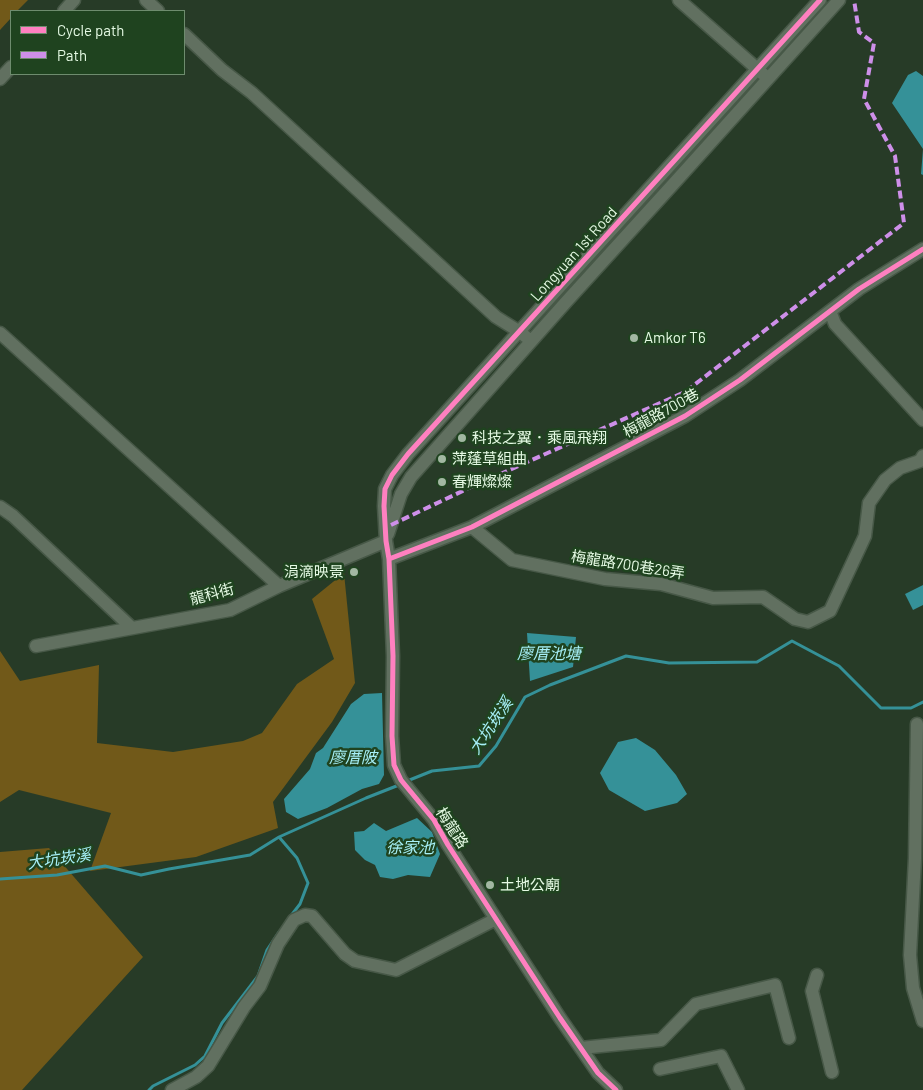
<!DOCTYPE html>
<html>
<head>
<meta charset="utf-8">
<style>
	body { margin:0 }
	#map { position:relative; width:923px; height:1090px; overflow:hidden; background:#273b27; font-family:Barlow,sans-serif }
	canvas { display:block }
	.legend { position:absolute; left:10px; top:10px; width:175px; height:65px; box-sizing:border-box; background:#1f431f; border:1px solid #6e8c6e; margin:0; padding:6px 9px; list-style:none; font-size:15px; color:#e5fae4 }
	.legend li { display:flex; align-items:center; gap:10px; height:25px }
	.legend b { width:25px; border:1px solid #6e8c6e }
</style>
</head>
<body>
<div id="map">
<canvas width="923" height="1090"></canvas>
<ul class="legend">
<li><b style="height:6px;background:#ff80c0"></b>Cycle path</li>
<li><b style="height:6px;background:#ce8fe9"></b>Path</li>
</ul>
</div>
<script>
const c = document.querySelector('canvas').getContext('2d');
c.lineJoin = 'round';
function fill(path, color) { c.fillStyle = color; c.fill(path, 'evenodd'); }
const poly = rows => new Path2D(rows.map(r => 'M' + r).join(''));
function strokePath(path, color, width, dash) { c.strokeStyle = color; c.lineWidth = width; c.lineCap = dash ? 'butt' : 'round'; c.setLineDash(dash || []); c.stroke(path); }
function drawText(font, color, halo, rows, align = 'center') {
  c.font = font + ' Barlow,"Noto Sans TC",sans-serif'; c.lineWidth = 5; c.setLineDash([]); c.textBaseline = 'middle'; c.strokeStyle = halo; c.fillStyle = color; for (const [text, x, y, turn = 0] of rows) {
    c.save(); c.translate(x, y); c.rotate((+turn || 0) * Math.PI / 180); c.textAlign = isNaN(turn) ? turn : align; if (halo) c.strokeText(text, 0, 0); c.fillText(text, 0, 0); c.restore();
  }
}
const green = poly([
	[0,0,28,0,17,11,11,11,11,18,0,30],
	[344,573,355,683,332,722,273,802,278,828,196,857,90,871,111,813,19,790,0,802,0,651,20,681,99,665,97,743,173,752,243,741,262,733,297,684,334,659,312,599],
	[49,848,143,957,22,1090,0,1090,0,852]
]);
const water = poly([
	[916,71,923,76,923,175,921,174,923,149,892,103,908,75],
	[923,585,923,605,913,610,905,594],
	[527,633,576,637,573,667,530,681],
	[382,693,384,775,379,784,362,789,327,808,298,819,286,812,284,799,310,769,316,753,323,748,351,704,364,694],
	[636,738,655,750,676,775,687,794,677,803,645,811,609,790,600,773,618,742],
	[417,818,432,832,440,854,430,877,408,875,393,879,380,877,375,865,365,860,355,850,354,832,364,831,374,823,386,831]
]);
const stream = poly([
	[407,781,432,771,479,766,496,746,525,697,550,685,626,656,669,663,757,662,792,641,839,666,881,708,911,708,923,702],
	[279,837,297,858,308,883,300,904,290,917],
	[0,879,57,875,105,866,141,875,169,869,250,855,279,837,366,798,399,785],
	[149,1090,153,1086,195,1065,205,1056,222,1023,258,976,267,950,279,932]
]);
const minor = poly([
	[146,0,158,11],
	[679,0,763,74],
	[64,11,74,0],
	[184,34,222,70,252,93,496,317,520,332,526,337],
	[0,79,11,67],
	[830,311,835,324,923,420],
	[0,333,279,586],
	[0,507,13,516,132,628],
	[472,527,512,560,605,579,661,584,713,598,763,597,795,619,808,622,830,611,865,536,869,503,885,480,900,468,920,461,923,456],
	[388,534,401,494,411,477,566,302,676,181,839,0],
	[389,559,472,527,685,416,740,380,859,289,923,249],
	[36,646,230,610,279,586,386,541],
	[917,724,915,858,910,955,913,988,923,1021],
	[817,975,812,991,832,1072],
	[581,1048,661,1040,696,1004,775,985,789,1038],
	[660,1069,721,1056,738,1090],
	[172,1090,196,1077,208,1066,244,1007,260,986,278,944,294,920,305,915,312,916,345,954,355,961,396,970,496,919],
	[616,1090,598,1073,560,1018,448,845,434,820,401,780,394,765,392,736,393,656,389,559,386,541,384,506,385,489,392,475,408,454,820,0]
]);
const quiet = poly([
	[391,525,471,487,685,392,904,223,895,156,864,99,874,43,859,32,854,0]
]);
const cycleway = poly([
	[389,559,472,527,685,416,740,380,859,289,923,249],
	[616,1090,598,1073,560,1018,448,845,434,820,401,780,394,765,392,736,393,656,389,559,386,541,384,506,385,489,392,475,408,454,820,0]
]);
const markers = [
	[634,338,5,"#a2b7a2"],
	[462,438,5,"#a2b7a2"],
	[442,459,5,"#a2b7a2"],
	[442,482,5,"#a2b7a2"],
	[354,572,5,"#a2b7a2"],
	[490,885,5,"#a2b7a2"]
];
const streetNames = [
	["Longyuan 1st Road",574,254,-48],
	["梅龍路700巷",661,413,-29],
	["梅龍路700巷26弄",628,565,9],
	["龍科街",212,594,-15],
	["梅龍路",452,828,57]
];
const poiNames = [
	["Amkor T6",644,338],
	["科技之翼．乘風飛翔",472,438],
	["萍蓬草組曲",452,459],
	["春輝燦燦",452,482],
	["涓滴映景",344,572,"right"],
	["土地公廟",500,885]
];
const waterNames = [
	["廖厝池塘",549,654],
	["大坑崁溪",491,726,-56],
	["廖厝陂",353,758],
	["徐家池",410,848],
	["大坑崁溪",59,859,-8]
];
fill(green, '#715919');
fill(water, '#359198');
strokePath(stream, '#359198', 3);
strokePath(minor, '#475847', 15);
strokePath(minor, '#617060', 12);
strokePath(quiet, '#ce8fe9', 4, [8, 4]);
strokePath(cycleway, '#ff80c0', 5);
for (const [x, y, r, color] of markers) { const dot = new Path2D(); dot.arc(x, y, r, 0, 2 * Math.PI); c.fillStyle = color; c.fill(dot); strokePath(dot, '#1f431f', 2); }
drawText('15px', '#e5fae4', '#1f431f', streetNames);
drawText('15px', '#e5fae4', '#1f431f', poiNames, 'left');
drawText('italic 16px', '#a7f0f8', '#1f431f', waterNames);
</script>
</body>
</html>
